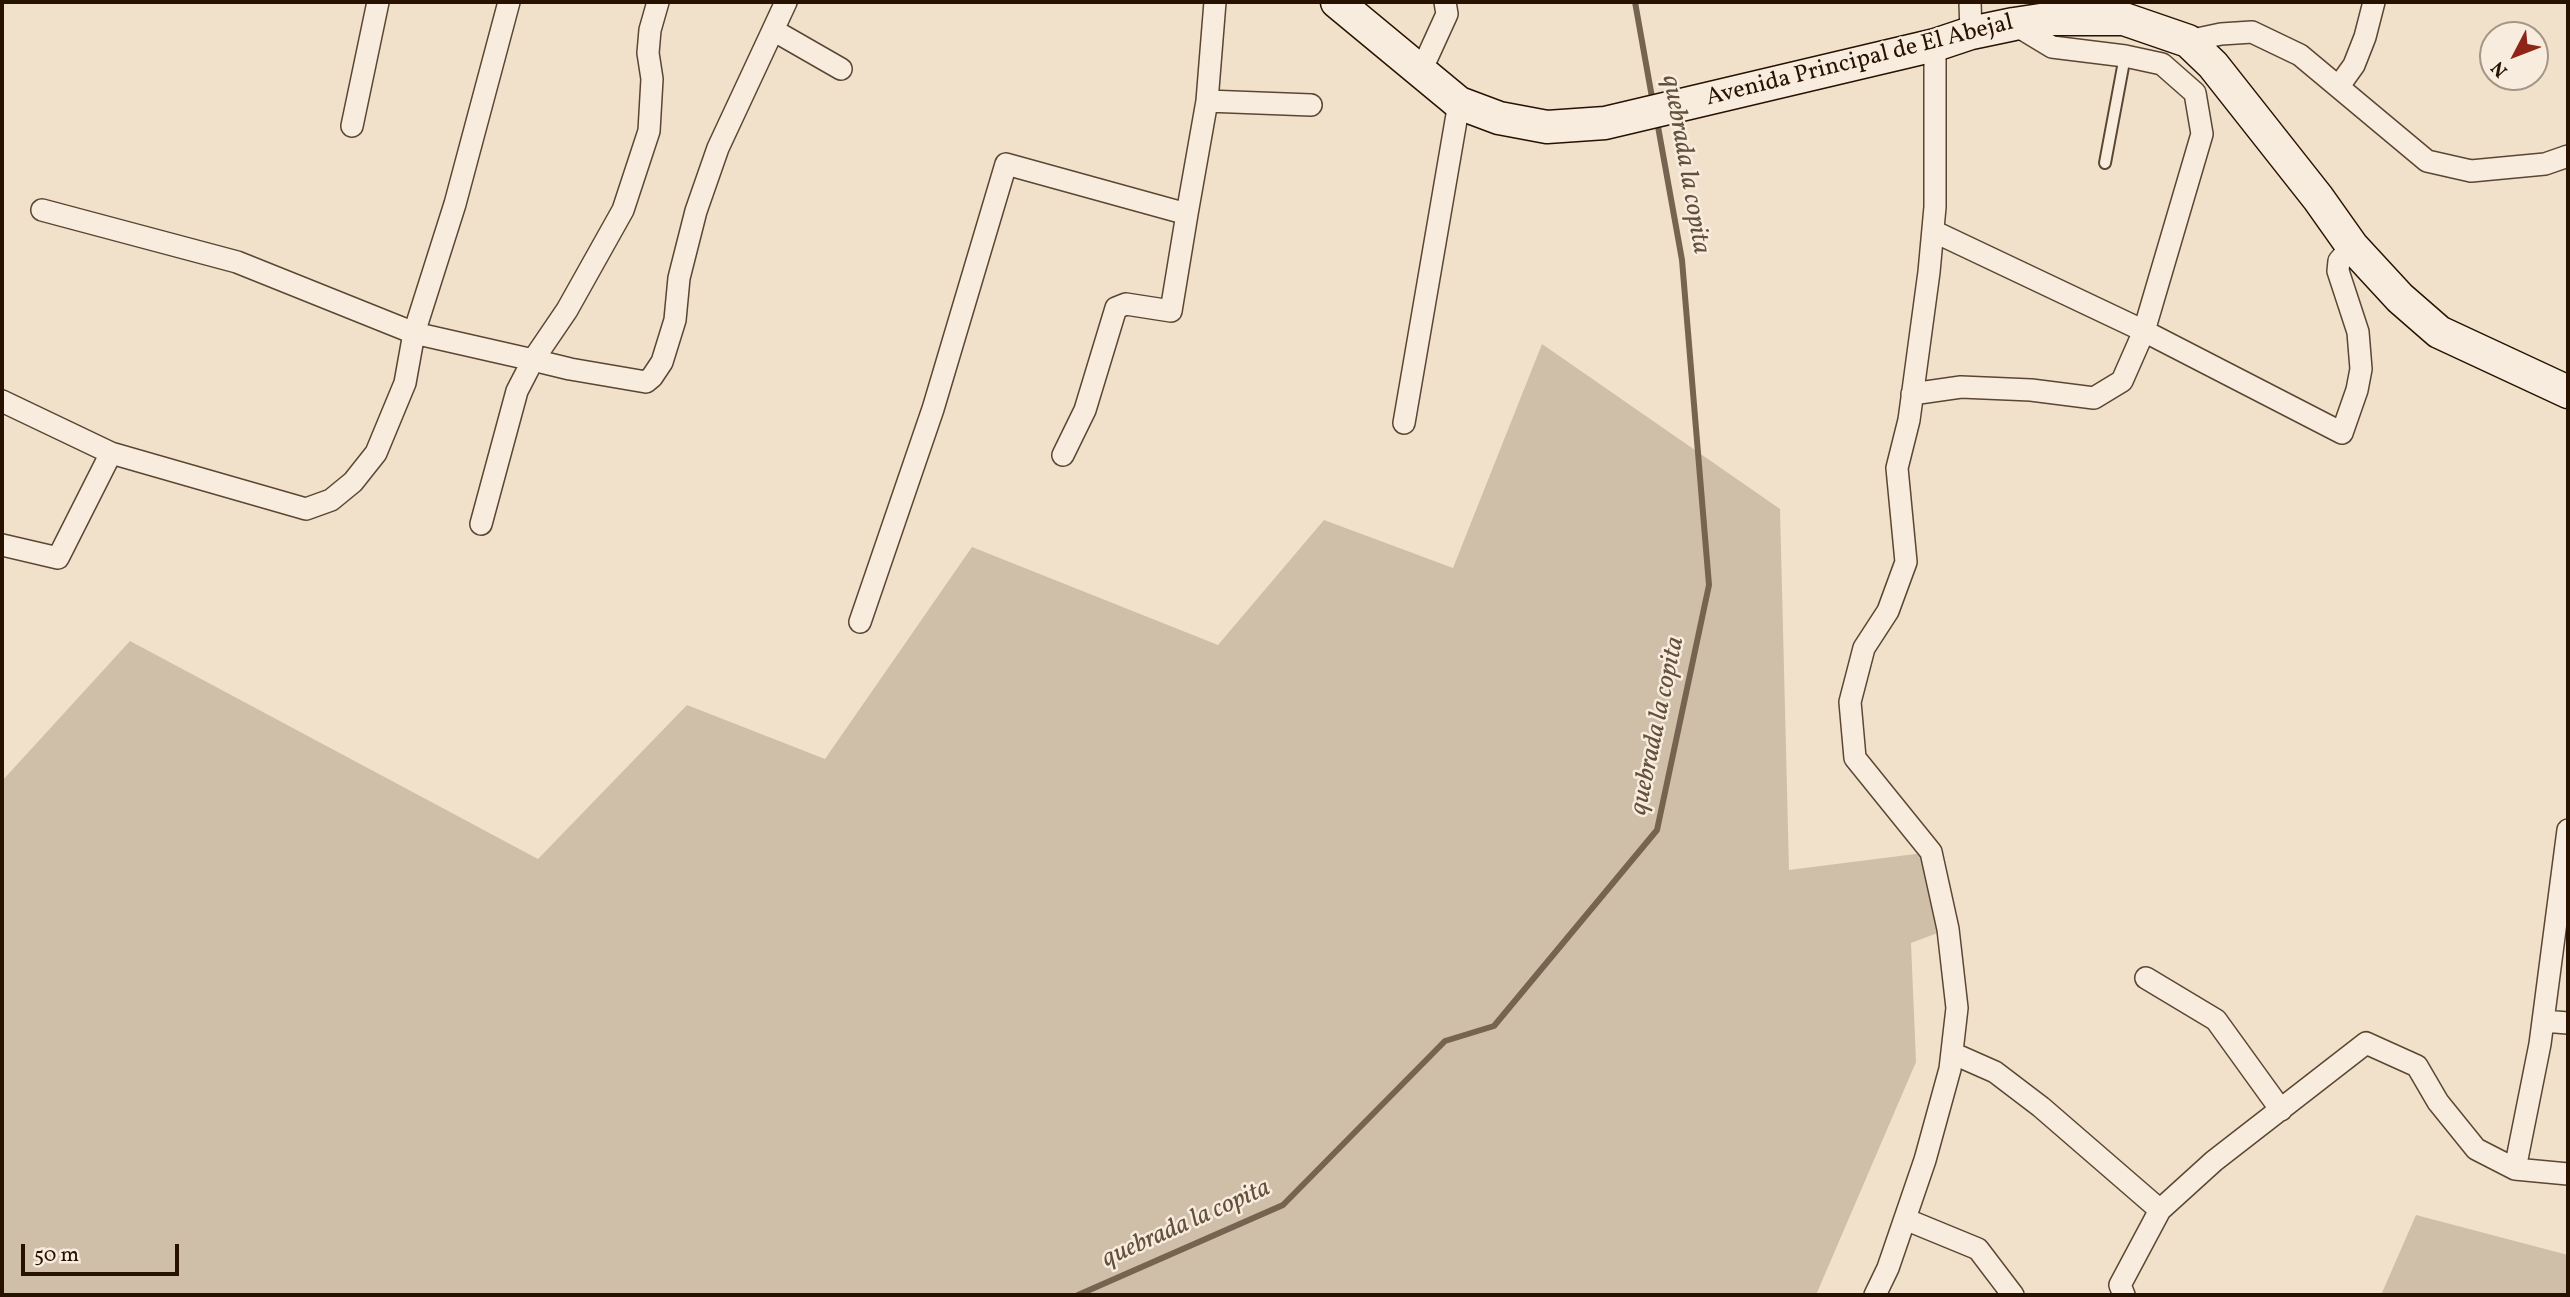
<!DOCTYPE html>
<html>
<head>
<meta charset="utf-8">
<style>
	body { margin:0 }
	#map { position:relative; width:2570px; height:1297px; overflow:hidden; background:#f2e1ca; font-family:Vollkorn,serif }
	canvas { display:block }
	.frame { position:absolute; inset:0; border:4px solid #271200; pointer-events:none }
	.north { position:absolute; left:2479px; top:21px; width:70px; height:70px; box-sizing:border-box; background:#f7ecdd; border:2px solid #a49585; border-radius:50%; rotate:228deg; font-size:19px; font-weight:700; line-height:28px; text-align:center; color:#271200 }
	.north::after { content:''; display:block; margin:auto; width:24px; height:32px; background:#8f2418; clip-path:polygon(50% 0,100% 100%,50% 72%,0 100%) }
	.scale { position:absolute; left:21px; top:1244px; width:158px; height:32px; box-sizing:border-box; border:4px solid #271200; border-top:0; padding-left:9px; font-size:21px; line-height:24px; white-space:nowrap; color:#271200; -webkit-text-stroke:5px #f7ecdd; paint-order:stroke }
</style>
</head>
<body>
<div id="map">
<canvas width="2570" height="1297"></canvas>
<div class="frame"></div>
<div class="north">N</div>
<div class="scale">50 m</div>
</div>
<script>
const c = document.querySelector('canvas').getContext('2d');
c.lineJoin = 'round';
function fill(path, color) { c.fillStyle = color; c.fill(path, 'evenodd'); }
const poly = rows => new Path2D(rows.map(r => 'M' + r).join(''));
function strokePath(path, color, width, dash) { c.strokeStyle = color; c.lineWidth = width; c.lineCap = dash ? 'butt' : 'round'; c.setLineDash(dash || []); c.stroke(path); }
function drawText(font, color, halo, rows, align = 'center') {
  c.font = font + ' Vollkorn,serif'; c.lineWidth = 5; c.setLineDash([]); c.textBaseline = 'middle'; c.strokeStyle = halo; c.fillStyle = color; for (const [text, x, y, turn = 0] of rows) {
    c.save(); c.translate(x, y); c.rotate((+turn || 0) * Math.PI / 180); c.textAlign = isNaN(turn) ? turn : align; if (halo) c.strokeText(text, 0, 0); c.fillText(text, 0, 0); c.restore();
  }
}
const green = poly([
	[1542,344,1780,509,1789,870,1931,852,1948,929,1911,943,1916,1062,1816,1295,2,1295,2,781,130,641,538,859,687,705,825,759,972,547,1218,645,1324,520,1453,568],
	[2416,1215,2568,1255,2568,1295,2381,1295]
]);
const stream = poly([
	[1635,2,1653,103],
	[1078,1295,1283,1205,1445,1041,1494,1026,1657,830,1709,585,1682,260,1657,121]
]);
const lane = poly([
	[2105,163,2125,56]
]);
const street = poly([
	[786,2,773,30,841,69],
	[1970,2,1971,33],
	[2188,41,2221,34,2252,32,2300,55,2427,161,2471,171,2545,164,2568,156],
	[1421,71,1447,14,1445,2],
	[2339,86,2354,65,2365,37,2374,2],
	[1207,101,1311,105],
	[352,126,378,2],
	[42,210,237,262,414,333,533,360,567,310,623,210,649,131,652,79,648,53,650,30,658,2],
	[1933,231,2144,331,2342,433,2357,390,2361,369,2358,332,2338,271,2339,261,2352,246],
	[1912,394,1961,387,2031,390,2094,398,2122,381,2144,331,2202,134,2195,93,2162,64,2125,56,2052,47,2014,24],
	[2,401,111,453],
	[1404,423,1459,103],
	[1063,455,1085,410,1116,308,1126,304,1171,311,1187,214],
	[481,524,517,391,533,360,570,369,646,382,652,377,662,362,675,320,679,278,696,211,718,148,773,30],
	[2,545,58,558,111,453,306,509,331,500,353,482,376,453,405,383,414,333,455,204,509,2],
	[860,622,933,409,1006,164,1187,214,1207,101,1215,2],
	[2146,978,2216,1020,2281,1110],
	[2543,1021,2568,1023],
	[1952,1053,1995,1072,2041,1107,2160,1210,2214,1161,2366,1043,2417,1066,2438,1102,2476,1149,2515,1169,2540,1044,2568,830],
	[2515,1169,2568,1174],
	[1905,1219,1978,1249,2013,1295],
	[1875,1295,1888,1268,1925,1160,1950,1069,1957,1008,1948,929,1931,852,1855,758,1850,702,1864,648,1888,611,1906,562,1897,468,1909,420,1929,272,1935,207,1935,45],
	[2124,1295,2120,1285,2160,1210]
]);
const secondary = poly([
	[1337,2,1459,103,1499,118,1547,127,1605,123,1935,45,1971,33,2014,24,2047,19,2124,19,2188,41,2213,65,2318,198,2352,246,2400,298,2439,332,2568,392]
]);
const streetNames = [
	["Avenida Principal de El Abejal",1860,62,-14]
];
const waterNames = [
	["quebrada la copita",1684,165,80],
	["quebrada la copita",1659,726,-78],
	["quebrada la copita",1187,1225,-24]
];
fill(green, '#cfbea8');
strokePath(stream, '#776450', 6);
strokePath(lane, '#5a4632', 14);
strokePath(street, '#5a4632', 24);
strokePath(secondary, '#271200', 35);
strokePath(lane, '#f7ecdd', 10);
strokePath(street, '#f7ecdd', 21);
strokePath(secondary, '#f7ecdd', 32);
drawText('24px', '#271200', '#f7ecdd', streetNames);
drawText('italic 26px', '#63503c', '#f7ecdd', waterNames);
</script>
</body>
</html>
